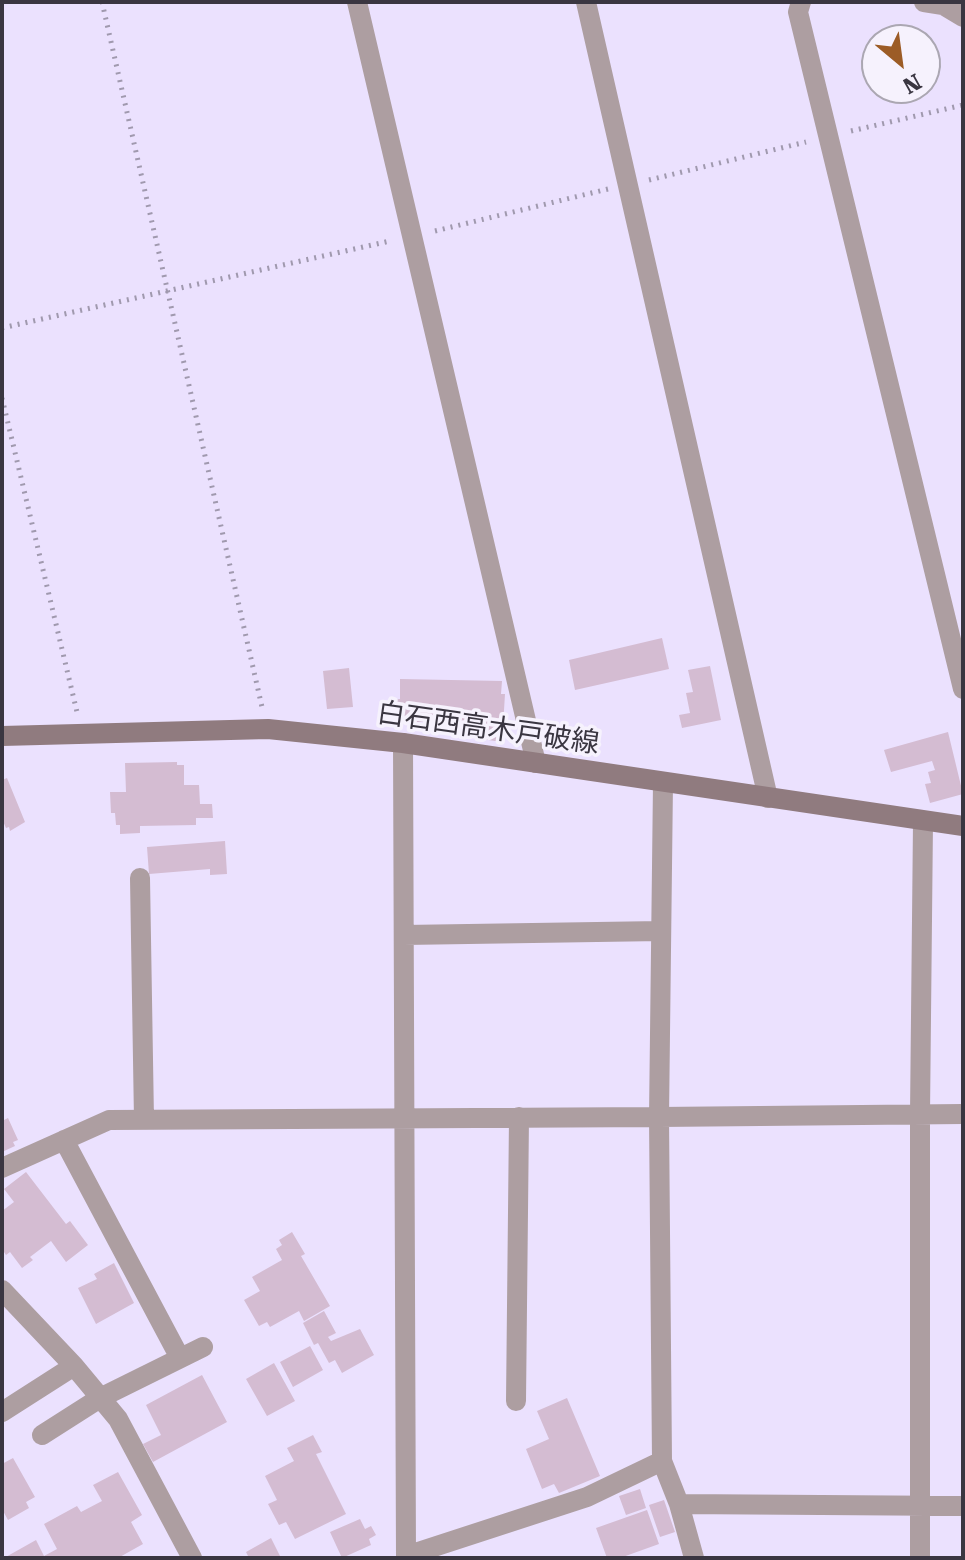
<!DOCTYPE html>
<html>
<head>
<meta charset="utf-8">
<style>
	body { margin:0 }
	#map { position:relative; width:965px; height:1560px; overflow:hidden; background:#ebe1fe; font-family:"Roboto Serif",serif }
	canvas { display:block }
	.frame { position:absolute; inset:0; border:4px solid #3a3641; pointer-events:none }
	.north { position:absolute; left:861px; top:24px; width:80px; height:80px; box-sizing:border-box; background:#f6f2fd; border:2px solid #aba7b2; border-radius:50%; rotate:151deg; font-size:22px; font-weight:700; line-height:32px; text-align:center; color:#3a3641 }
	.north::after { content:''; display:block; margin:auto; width:28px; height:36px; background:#9c5c26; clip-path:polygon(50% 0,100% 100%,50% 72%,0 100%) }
</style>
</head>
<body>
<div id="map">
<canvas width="965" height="1560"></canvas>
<div class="frame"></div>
<div class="north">N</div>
</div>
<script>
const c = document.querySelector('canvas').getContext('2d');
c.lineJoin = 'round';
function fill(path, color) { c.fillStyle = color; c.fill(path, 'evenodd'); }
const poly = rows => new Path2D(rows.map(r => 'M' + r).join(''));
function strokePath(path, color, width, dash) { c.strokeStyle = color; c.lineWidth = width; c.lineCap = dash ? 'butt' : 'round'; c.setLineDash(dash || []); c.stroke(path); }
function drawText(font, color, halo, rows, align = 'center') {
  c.font = font + ' "Roboto Serif","Noto Sans JP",serif'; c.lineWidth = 7; c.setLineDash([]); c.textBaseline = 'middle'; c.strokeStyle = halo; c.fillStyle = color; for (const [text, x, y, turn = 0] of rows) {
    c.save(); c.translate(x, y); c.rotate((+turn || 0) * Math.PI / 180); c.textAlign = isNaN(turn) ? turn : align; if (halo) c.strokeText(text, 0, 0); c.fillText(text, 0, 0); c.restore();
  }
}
const building = poly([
	[662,638,669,669,575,690,569,660],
	[710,666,721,720,682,728,679,715,690,713,686,693,693,692,688,670],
	[349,668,353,707,327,709,323,671],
	[400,679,502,681,501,694,505,694,502,742,461,736,462,722,389,722,390,700,400,699],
	[948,732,963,794,930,803,925,784,931,783,928,772,935,770,932,761,891,772,884,750],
	[177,762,177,765,184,765,184,785,199,785,200,804,212,804,213,818,196,818,196,825,140,826,140,833,120,834,120,825,116,825,115,813,111,813,110,792,126,792,125,763],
	[7,778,25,822,10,831,9,827,6,828,2,819,2,780],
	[225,841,227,874,210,875,210,869,149,874,147,847],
	[8,1118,18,1140,13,1142,15,1146,2,1152,2,1121],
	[26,1172,66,1224,70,1221,88,1245,66,1262,51,1241,30,1257,33,1260,22,1268,10,1252,6,1255,2,1249,2,1211,14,1202,4,1189],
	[292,1232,305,1254,301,1256,330,1306,304,1321,299,1311,270,1327,267,1322,259,1326,244,1300,260,1291,252,1277,282,1260,276,1249,282,1245,279,1240],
	[114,1263,134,1303,96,1324,78,1288,97,1279,94,1274],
	[324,1311,336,1333,328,1337,331,1341,360,1329,374,1355,342,1373,335,1360,329,1363,318,1343,314,1345,303,1323],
	[310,1346,323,1370,293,1387,280,1362],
	[274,1363,295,1401,267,1416,246,1379],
	[202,1375,227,1422,153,1462,143,1444,161,1435,146,1405],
	[567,1398,600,1476,559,1493,554,1484,542,1489,526,1449,549,1439,537,1411],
	[313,1435,322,1452,316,1454,346,1514,295,1539,286,1522,279,1525,268,1504,277,1500,265,1476,294,1461,287,1448],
	[13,1458,35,1497,26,1502,29,1508,8,1520,2,1509,2,1464],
	[118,1472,142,1515,131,1522,143,1544,118,1558,4,1558,36,1540,44,1556,57,1549,44,1524,77,1506,81,1512,102,1501,93,1485],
	[640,1489,646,1508,626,1515,619,1496],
	[664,1500,675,1532,660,1537,649,1505],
	[647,1510,659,1544,620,1558,607,1558,596,1528],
	[360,1519,365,1529,371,1526,376,1535,369,1539,371,1545,342,1558,330,1532],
	[271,1538,281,1558,249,1558,246,1552]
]);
const path = poly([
	[102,2,262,707],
	[851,131,963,105],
	[649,180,806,142],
	[435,231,608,189],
	[2,328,390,241],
	[2,398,77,712]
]);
const street = poly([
	[357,2,536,763],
	[586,2,768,798],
	[801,2,798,12,963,689],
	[924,2,943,5,963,17],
	[403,743,406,1558],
	[663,783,659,1117,963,1114],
	[140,878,144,1120],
	[404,935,661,931],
	[64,1140,180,1358],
	[2,1168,109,1120,659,1117,662,1461],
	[2,1290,74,1366,118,1419,192,1558],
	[516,1401,519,1117],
	[2,1412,74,1366],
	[42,1435,100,1398,203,1347],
	[679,1504,694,1558],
	[406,1556,587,1497,662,1461,679,1504,963,1506],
	[920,1558,920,1114,923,822]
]);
const secondary = poly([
	[2,736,268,729,403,743,963,826]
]);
const streetNames = [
	["白石西高木戸破線",488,729,8]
];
fill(building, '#d4bcd2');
strokePath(path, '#a099ae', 5, [2, 6]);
strokePath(street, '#ad9ea1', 20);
strokePath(secondary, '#907b7f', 20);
drawText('28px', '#3a3641', '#f6f2fd', streetNames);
</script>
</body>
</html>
